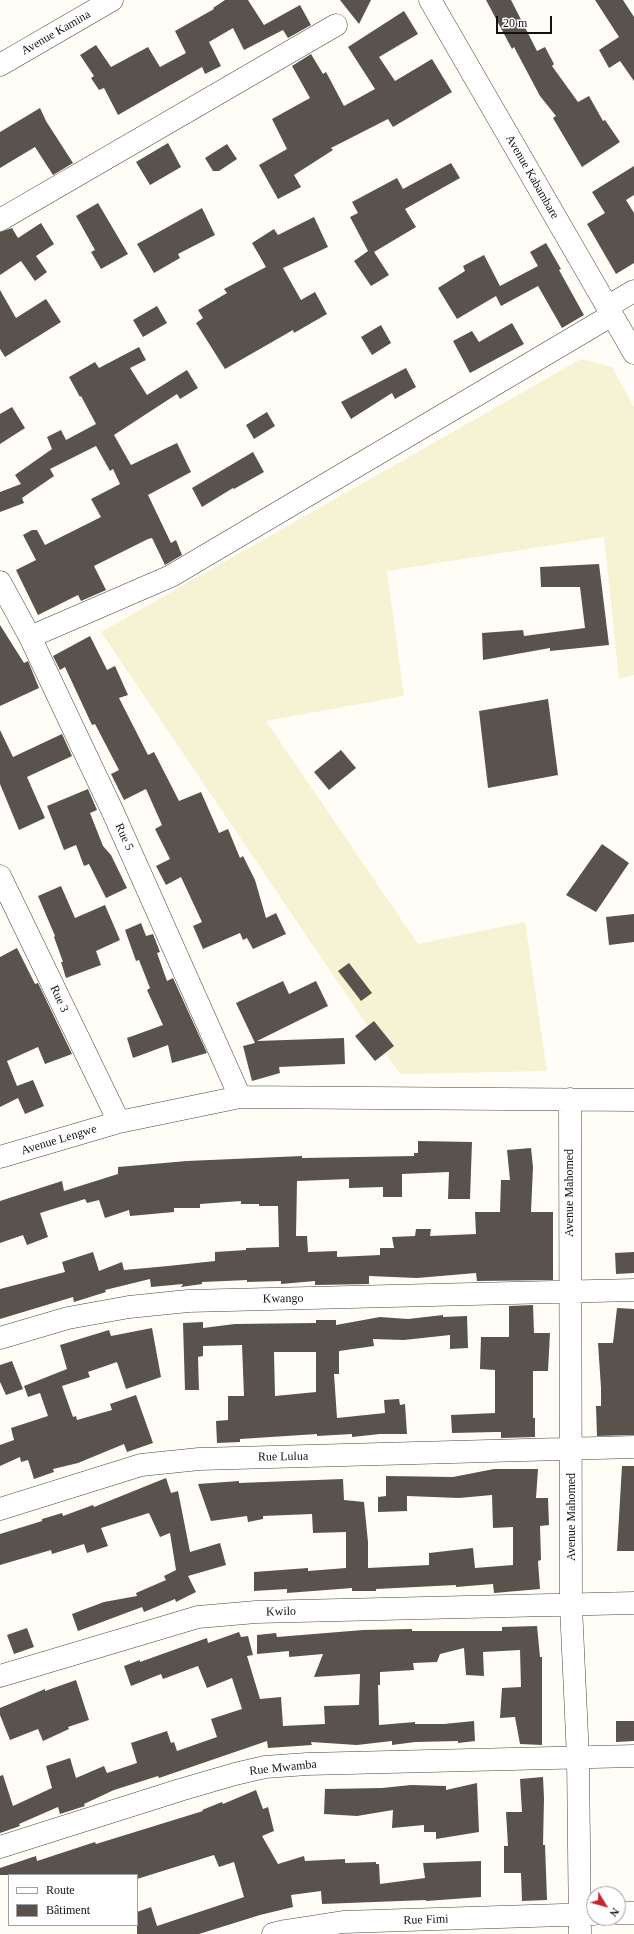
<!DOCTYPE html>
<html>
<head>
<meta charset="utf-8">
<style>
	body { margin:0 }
	#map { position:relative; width:634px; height:1934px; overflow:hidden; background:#fffdf5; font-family:Georgia,serif }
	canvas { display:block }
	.legend { position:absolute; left:8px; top:1874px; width:130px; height:52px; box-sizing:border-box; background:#fff; border:1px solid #a0a0a0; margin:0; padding:5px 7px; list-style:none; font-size:12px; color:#111 }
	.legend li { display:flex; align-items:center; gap:8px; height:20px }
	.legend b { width:20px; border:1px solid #a0a0a0 }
	.north { position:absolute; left:586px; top:1886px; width:40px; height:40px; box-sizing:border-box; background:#fff; border:1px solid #a0a0a0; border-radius:50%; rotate:127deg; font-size:11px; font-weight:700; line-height:16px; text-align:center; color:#111 }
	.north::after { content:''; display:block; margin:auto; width:14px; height:18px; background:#c4262e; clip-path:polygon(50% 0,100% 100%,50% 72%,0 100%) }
	.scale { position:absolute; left:496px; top:16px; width:56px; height:18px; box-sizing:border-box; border:2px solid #111; border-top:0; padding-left:5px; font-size:12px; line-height:14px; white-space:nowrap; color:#111; -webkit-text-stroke:3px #fff; paint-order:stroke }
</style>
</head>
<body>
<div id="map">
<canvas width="634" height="1934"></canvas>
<ul class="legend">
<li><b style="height:5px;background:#fff"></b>Route</li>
<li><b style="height:11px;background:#5a524d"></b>Bâtiment</li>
</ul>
<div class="north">N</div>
<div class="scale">20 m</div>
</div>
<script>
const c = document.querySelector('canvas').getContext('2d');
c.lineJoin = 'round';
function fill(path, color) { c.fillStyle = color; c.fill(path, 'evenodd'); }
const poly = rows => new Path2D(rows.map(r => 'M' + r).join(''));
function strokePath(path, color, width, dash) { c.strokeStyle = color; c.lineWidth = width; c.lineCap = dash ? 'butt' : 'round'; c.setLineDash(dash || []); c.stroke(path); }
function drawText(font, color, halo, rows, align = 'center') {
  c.font = font + ' Georgia,serif'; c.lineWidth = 4; c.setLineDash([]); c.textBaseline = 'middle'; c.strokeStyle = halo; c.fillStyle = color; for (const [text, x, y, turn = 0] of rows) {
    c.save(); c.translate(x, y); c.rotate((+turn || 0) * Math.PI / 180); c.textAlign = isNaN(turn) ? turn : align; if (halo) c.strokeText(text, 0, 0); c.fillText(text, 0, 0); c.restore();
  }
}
const farmland = poly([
	[581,359,612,367,634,407,634,675,619,679,604,537,387,571,404,696,266,721,418,944,525,922,547,1071,400,1074,101,632]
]);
const building = poly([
	[225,0,248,0,264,25,300,5,311,25,288,38,283,30,244,50,233,28,209,42,221,66,205,74,202,67,118,115,104,88,99,90,91,78,94,76,80,55,96,45,111,67,148,47,160,67,186,53,175,31,214,9,213,8],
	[340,0,371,0,359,24],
	[486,0,511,0,537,51,545,47,554,64,552,66,578,102,589,96,603,121,605,120,620,142,582,167,553,118,556,116,540,96,514,47,512,49],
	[595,0,623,0,634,17,634,81,620,61,609,68,599,50,619,37],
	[404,11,418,34,379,57,395,81,432,59,452,92,393,127,388,119,331,148,333,150,294,175,301,187,278,199,259,165,287,149,272,119,310,98,292,66,311,54,323,74,326,72,344,106,375,89,348,47],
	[40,108,46,121,73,163,53,175,35,147,0,168,0,132],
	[168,143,181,167,150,185,136,162],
	[227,144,237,159,219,171,213,171,205,158],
	[451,163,460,178,405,209,416,227,374,252,389,275,371,286,354,261,368,251,350,217,358,213,352,202,397,178,403,189],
	[634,166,634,195,626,200,634,213,634,263,616,274,587,224,605,213,592,192],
	[98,203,128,254,101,269,91,252,95,250,76,216],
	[202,208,215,235,178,254,180,258,154,273,137,244],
	[314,217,328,247,283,268,301,300,315,292,327,314,294,333,293,330,225,369,196,323,203,318,198,310,227,293,224,289,266,267,252,243,274,229,278,235],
	[41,223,54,244,36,256,47,272,35,281,21,261,0,275,0,232,12,228,18,238],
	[546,243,561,269,559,270,584,315,562,328,538,286,501,306,496,296,457,319,438,288,465,271,463,266,484,255,500,286,538,266,530,252],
	[0,290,16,318,46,299,61,322,5,357,0,349],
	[157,306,167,323,143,337,133,320],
	[512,323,524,344,470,373,453,341,472,331,479,342],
	[381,325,391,343,372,355,361,337],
	[139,347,146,360,130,368,147,395,187,370,198,388,180,399,177,394,114,435,131,465,177,443,191,472,148,495,171,543,176,540,182,555,165,565,152,538,148,539,94,566,106,590,81,601,78,595,38,615,16,570,36,560,23,535,32,530,37,530,45,545,101,517,91,499,120,484,113,469,110,471,96,446,50,469,54,476,22,498,24,503,0,512,0,492,21,484,15,475,52,449,47,437,61,430,66,440,96,424,81,396,80,397,69,377,95,362,99,368],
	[406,368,416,387,395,399,392,393,351,419,341,402],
	[12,407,25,428,0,444,0,414],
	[267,412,275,426,254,439,246,425],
	[253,452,264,472,234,489,233,488,202,507,192,488],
	[599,564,609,645,550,651,550,648,483,660,482,633,523,630,524,636,585,628,580,587,541,587,540,567],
	[0,625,24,663,28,661,39,688,0,706],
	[90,636,107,670,115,666,128,695,119,698,148,755,154,752,179,801,201,792,219,833,228,829,240,858,243,856,255,880,266,918,276,913,286,934,253,949,247,938,243,940,240,933,203,949,193,926,202,922,181,877,166,885,156,866,170,859,155,829,162,825,146,789,124,800,111,774,119,770,95,724,92,725,65,667,60,670,53,656],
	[548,699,558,775,488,788,479,711],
	[0,730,13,757,62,734,72,756,27,777,45,818,19,830,0,784],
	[341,750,356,768,329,790,314,772],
	[88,789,97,810,90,813,103,846,111,855,127,888,106,898,89,864,84,866,76,845,64,850,47,806],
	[602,844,629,863,596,912,566,895],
	[61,886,75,918,105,905,120,940,96,951,101,965,66,978,61,962,63,962,54,937,55,936,38,896],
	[634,914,634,942,609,945,606,917],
	[141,923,146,936,153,934,160,952,157,953,167,981,173,978,207,1053,172,1063,168,1045,133,1058,127,1038,163,1025,147,990,150,988,139,960,136,961,125,930],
	[17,948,35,984,38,983,72,1054,45,1064,38,1047,7,1061,17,1086,33,1080,44,1106,25,1114,18,1098,0,1107,0,957],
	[349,963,372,993,361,1001,338,971],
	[283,981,289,994,316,981,328,1006,257,1041,344,1038,345,1064,279,1067,280,1073,252,1081,243,1046,255,1043,236,1003],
	[374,1021,394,1046,375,1061,355,1036],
	[418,1141,472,1142,470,1199,448,1199,449,1172,402,1174,402,1197,383,1197,383,1187,349,1188,349,1179,297,1181,296,1236,307,1236,308,1252,337,1251,337,1257,380,1255,380,1248,394,1248,392,1237,415,1236,416,1229,431,1229,430,1236,476,1234,475,1212,500,1212,501,1180,510,1180,507,1150,531,1148,533,1167,531,1212,553,1212,553,1280,477,1281,476,1273,417,1278,369,1276,369,1284,315,1285,315,1281,281,1284,281,1281,247,1282,247,1280,202,1282,202,1284,181,1287,183,1284,151,1287,150,1279,105,1290,106,1292,74,1302,73,1297,0,1319,0,1289,65,1272,62,1262,93,1252,99,1271,122,1262,124,1270,168,1266,215,1261,215,1252,246,1250,246,1248,279,1247,278,1206,259,1206,259,1204,241,1204,241,1201,200,1204,200,1208,174,1208,174,1212,130,1216,129,1210,105,1218,99,1200,87,1203,85,1199,40,1213,48,1237,27,1245,23,1235,0,1243,0,1201,62,1181,64,1191,118,1174,118,1167,187,1161,302,1156,302,1158,414,1156,414,1153,418,1153],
	[634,1252,634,1273,616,1274,615,1253],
	[533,1305,534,1333,550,1333,548,1371,533,1371,533,1418,535,1418,535,1437,501,1438,501,1432,496,1432,452,1433,451,1415,495,1413,495,1370,480,1369,481,1337,509,1337,509,1306],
	[617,1308,634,1309,634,1435,597,1436,596,1406,601,1406,601,1388,598,1343,613,1343],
	[443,1315,443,1317,467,1316,468,1348,450,1349,450,1335,404,1340,373,1339,374,1346,339,1351,339,1374,334,1374,337,1418,385,1413,384,1400,399,1399,400,1405,405,1404,407,1434,380,1434,352,1437,352,1434,317,1436,317,1434,240,1439,240,1442,217,1443,216,1421,228,1420,228,1396,244,1396,242,1345,203,1346,203,1356,198,1357,199,1390,185,1390,183,1323,203,1322,203,1328,235,1324,316,1323,316,1320,336,1320,336,1325,380,1317,408,1319],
	[274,1352,316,1352,316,1392,275,1396],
	[152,1328,161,1377,126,1389,117,1362,88,1372,90,1377,62,1386,73,1417,76,1416,77,1420,112,1410,110,1404,136,1395,153,1443,127,1452,124,1444,78,1463,53,1469,54,1472,34,1479,28,1460,21,1462,20,1457,0,1466,0,1445,14,1440,11,1428,48,1416,40,1393,28,1397,24,1386,67,1369,60,1345,109,1330,111,1336],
	[12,1361,23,1389,6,1395,0,1382,0,1365],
	[622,1466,634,1466,634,1551,617,1551],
	[494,1469,538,1469,536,1498,548,1498,549,1525,540,1526,541,1560,538,1561,540,1589,494,1593,493,1584,456,1587,456,1585,376,1589,376,1591,352,1591,352,1588,287,1593,287,1589,254,1591,254,1572,308,1568,308,1571,346,1568,346,1532,313,1533,312,1514,263,1516,263,1519,248,1522,247,1516,211,1521,198,1484,239,1481,239,1483,343,1479,344,1500,364,1502,368,1542,368,1568,429,1565,429,1553,473,1548,475,1568,513,1565,513,1527,493,1528,492,1495,459,1498,407,1496,407,1511,378,1512,378,1497,386,1496,386,1476,453,1477],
	[166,1478,171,1493,178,1491,190,1552,220,1543,226,1565,188,1576,196,1592,176,1602,175,1599,144,1612,142,1607,78,1631,72,1614,104,1602,137,1596,136,1593,166,1580,164,1576,176,1570,170,1533,160,1537,149,1513,101,1528,108,1546,87,1553,84,1544,52,1554,51,1550,0,1565,0,1534,42,1521,42,1519,62,1513,63,1516,93,1505,94,1507],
	[537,1626,540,1657,542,1657,542,1745,520,1744,515,1717,500,1718,502,1688,521,1687,520,1650,483,1652,484,1676,466,1675,464,1648,440,1654,437,1662,413,1663,414,1670,380,1672,380,1685,378,1685,379,1725,415,1722,415,1724,444,1724,474,1721,475,1741,458,1743,458,1741,415,1742,392,1745,392,1741,357,1745,311,1742,312,1745,268,1748,267,1741,159,1778,158,1776,114,1790,84,1804,85,1806,60,1814,58,1807,19,1824,20,1826,0,1833,0,1776,3,1775,13,1806,52,1788,46,1766,70,1758,76,1778,104,1766,107,1773,137,1763,131,1743,167,1731,171,1743,174,1742,177,1751,217,1737,211,1719,242,1709,232,1678,207,1688,198,1666,163,1679,161,1674,131,1686,124,1666,140,1660,140,1662,207,1638,208,1643,239,1632,241,1637,248,1636,253,1655,247,1656,260,1699,281,1697,283,1726,325,1724,324,1706,359,1705,360,1674,314,1677,323,1654,289,1657,289,1651,257,1654,257,1635,276,1633,277,1637,363,1630,412,1629,412,1631,502,1631,502,1627],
	[27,1628,34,1647,14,1654,7,1635],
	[76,1680,89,1720,68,1727,69,1729,43,1741,38,1729,10,1740,0,1715,0,1708,45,1689,45,1691],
	[616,1721,634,1721,634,1741,616,1742],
	[543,1777,544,1798,543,1845,545,1845,547,1900,522,1901,521,1873,504,1873,504,1846,508,1846,506,1812,522,1812,520,1779],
	[477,1783,479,1832,436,1839,436,1832,424,1832,424,1825,392,1828,393,1810,357,1816,324,1814,325,1789,382,1788,411,1785,446,1786,446,1790],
	[256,1790,263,1809,268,1807,274,1831,262,1836,278,1864,304,1856,305,1861,345,1859,345,1863,376,1862,376,1864,379,1864,380,1884,425,1878,423,1863,481,1861,481,1897,426,1901,426,1900,322,1904,321,1891,291,1895,293,1907,260,1915,199,1934,137,1934,137,1912,151,1907,157,1926,244,1897,234,1862,219,1867,214,1855,137,1879,137,1875,0,1875,0,1868,36,1856,37,1861,95,1842,96,1844,203,1811,202,1810,222,1802,223,1804]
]);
const minor = poly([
	[430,0,634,353],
	[0,65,112,0],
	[0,220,336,25],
	[607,307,634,291],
	[0,582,30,637,112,810,240,1097],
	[30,637,171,576,612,315],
	[0,876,119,1122],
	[570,1099,571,1606,578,1758,580,1934],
	[0,1157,119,1122,240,1097,634,1100],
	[0,1338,68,1318,129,1307,188,1301,634,1290],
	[0,1509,141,1465,199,1459,634,1447],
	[0,1676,198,1617,256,1612,634,1603],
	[0,1847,180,1790,235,1774,265,1767,307,1764,634,1756],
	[618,1913,634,1913],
	[273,1934,285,1931,343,1922,594,1914]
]);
const streetNames = [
	["Avenue Kamina",56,33,-30],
	["Avenue Kabambare",532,177,60],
	["Rue 5",124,837,66],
	["Rue 3",59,999,65],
	["Avenue Lengwe",59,1140,-17],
	["Avenue Mahomed",570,1193,-90],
	["Kwango",283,1299,-1],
	["Rue Lulua",283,1457,-1],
	["Avenue Mahomed",572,1517,-90],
	["Kwilo",281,1612,-1],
	["Rue Mwamba",283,1768,-6],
	["Rue Fimi",426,1920,-2]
];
fill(farmland, '#f6f3d4');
fill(building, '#5a524d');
strokePath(minor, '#444', 23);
strokePath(minor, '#fff', 22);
drawText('12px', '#111', '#fff', streetNames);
</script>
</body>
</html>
